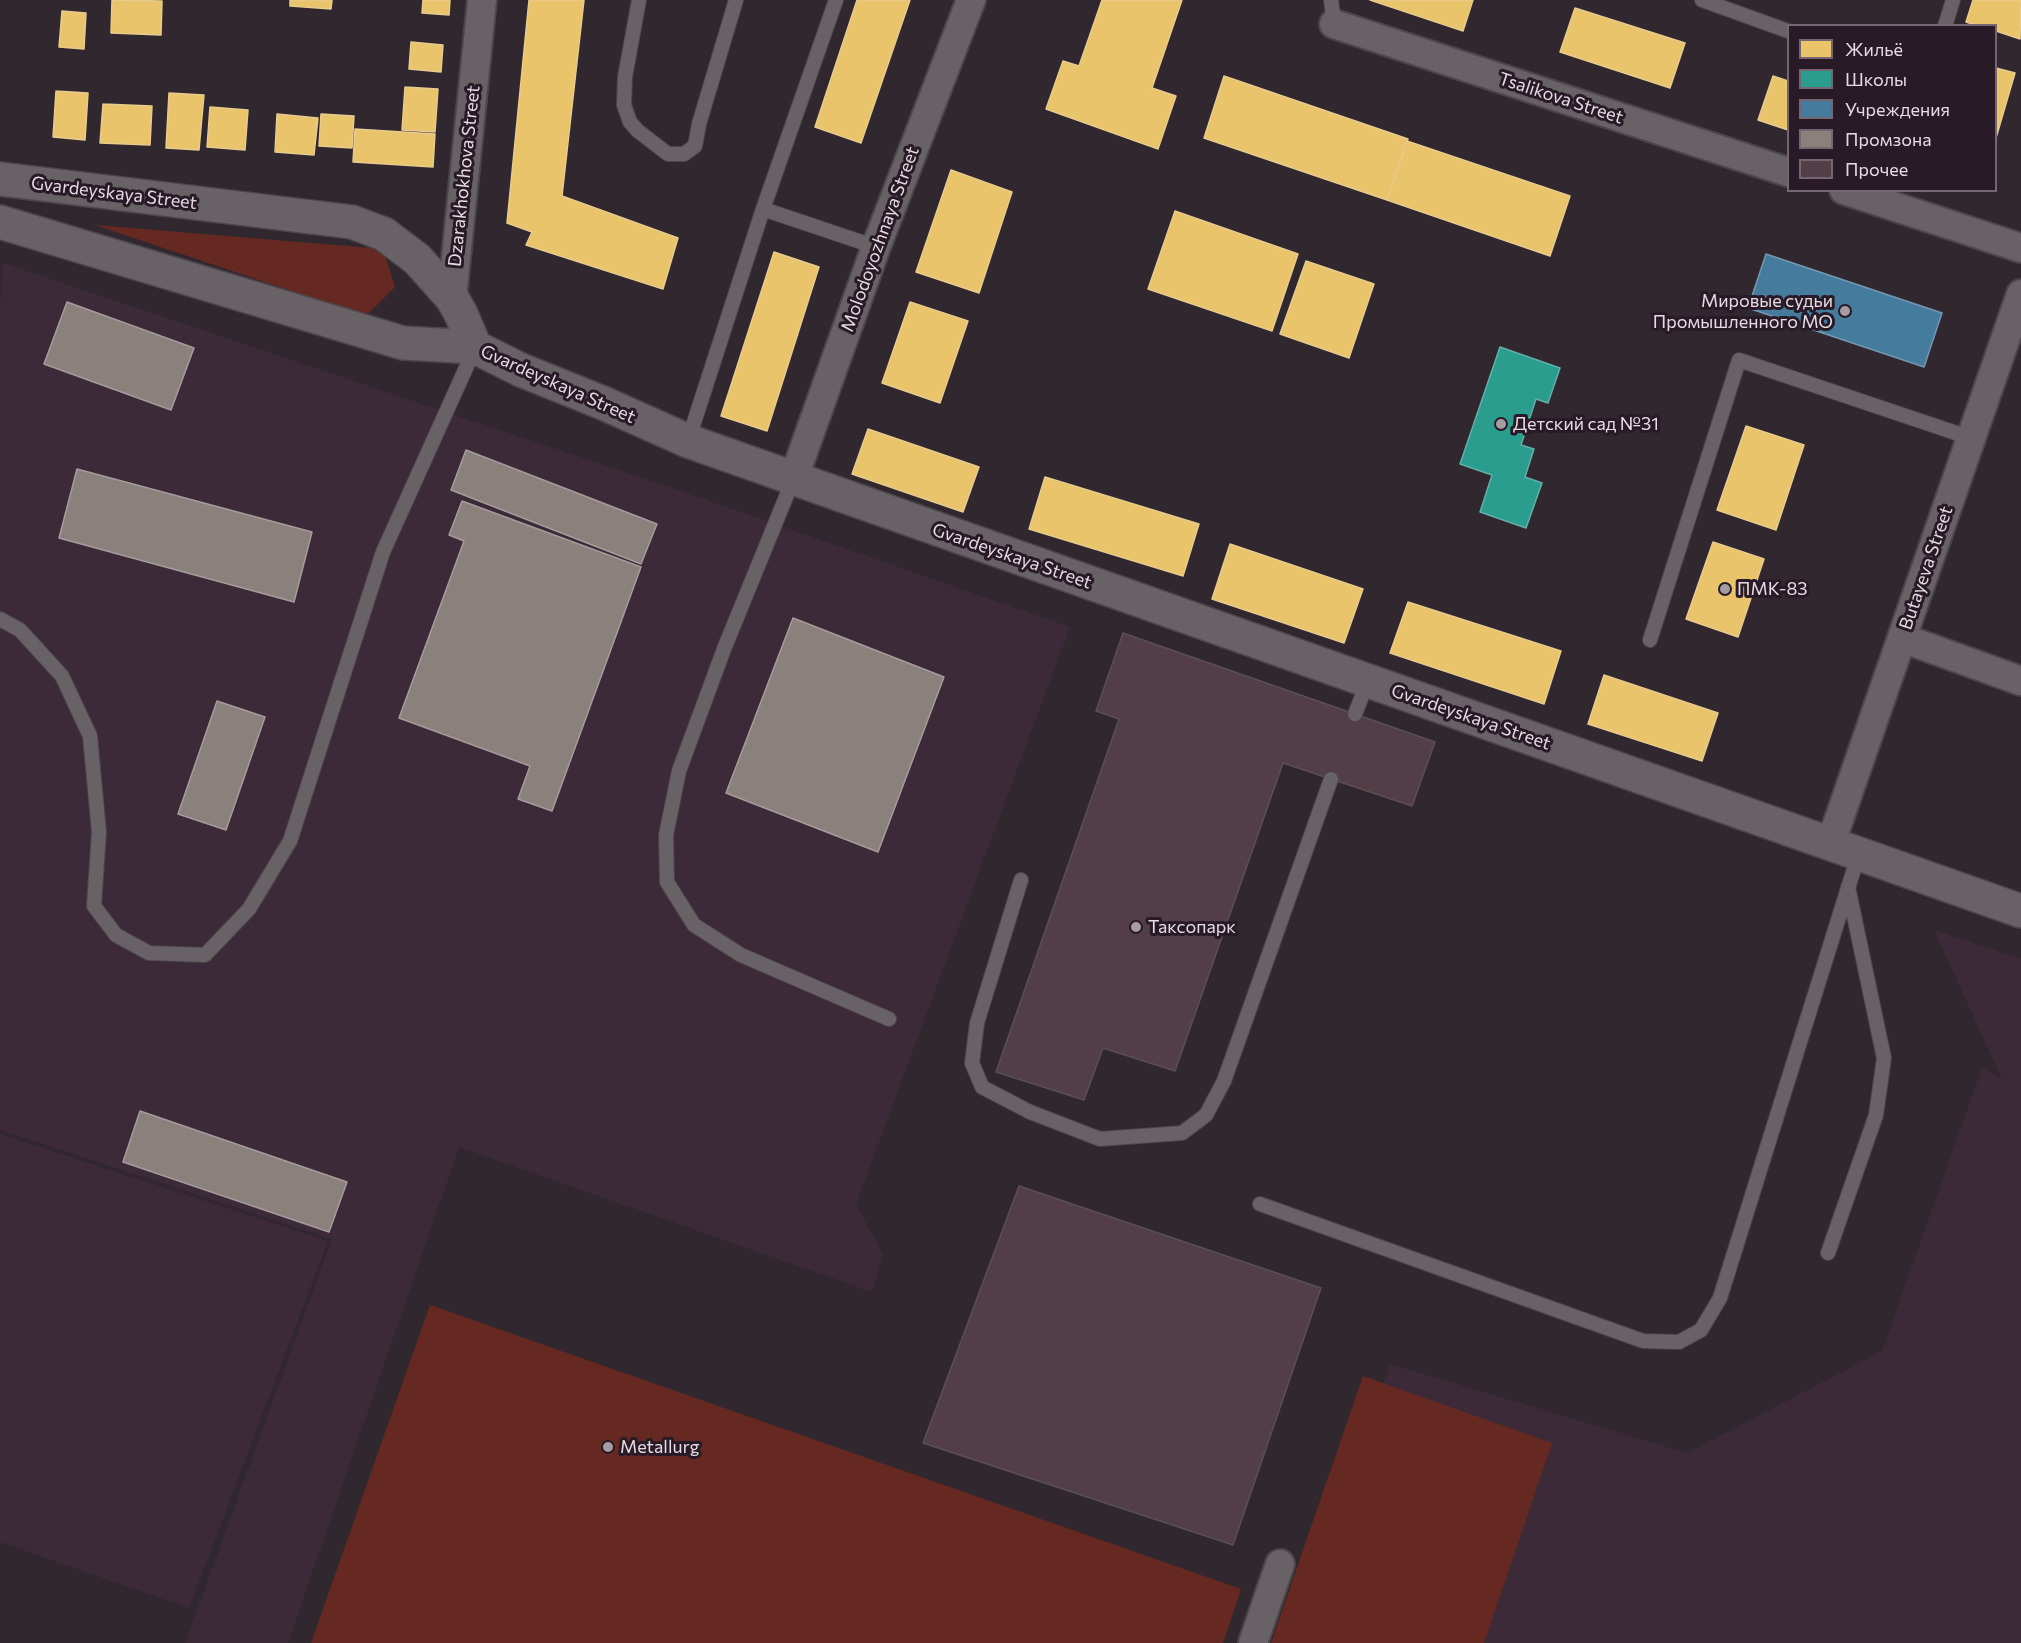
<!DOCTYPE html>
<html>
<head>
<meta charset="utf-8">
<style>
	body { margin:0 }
	#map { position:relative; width:2021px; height:1643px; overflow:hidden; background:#30282e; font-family:Commissioner,sans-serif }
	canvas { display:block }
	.legend { position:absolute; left:1787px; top:24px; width:210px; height:168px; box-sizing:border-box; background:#281a26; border:2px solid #746771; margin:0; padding:8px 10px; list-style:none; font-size:18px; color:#e5dbe2 }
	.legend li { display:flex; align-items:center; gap:12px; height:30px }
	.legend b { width:30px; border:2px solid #746771 }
</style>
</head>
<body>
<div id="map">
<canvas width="2021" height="1643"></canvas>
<ul class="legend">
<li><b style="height:16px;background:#e9c46a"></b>Жильё</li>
<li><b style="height:16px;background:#2a9d8f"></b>Школы</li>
<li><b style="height:16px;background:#457b9d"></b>Учреждения</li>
<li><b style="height:16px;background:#8a817c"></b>Промзона</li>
<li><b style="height:16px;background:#533e47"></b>Прочее</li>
</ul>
</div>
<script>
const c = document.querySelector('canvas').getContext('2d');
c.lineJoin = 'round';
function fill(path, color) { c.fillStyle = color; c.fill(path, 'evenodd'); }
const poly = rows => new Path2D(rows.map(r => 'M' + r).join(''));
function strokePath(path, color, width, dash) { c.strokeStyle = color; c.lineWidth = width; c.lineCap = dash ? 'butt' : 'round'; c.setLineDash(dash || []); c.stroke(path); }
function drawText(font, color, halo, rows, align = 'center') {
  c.font = font + ' Commissioner,sans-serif'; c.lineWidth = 6; c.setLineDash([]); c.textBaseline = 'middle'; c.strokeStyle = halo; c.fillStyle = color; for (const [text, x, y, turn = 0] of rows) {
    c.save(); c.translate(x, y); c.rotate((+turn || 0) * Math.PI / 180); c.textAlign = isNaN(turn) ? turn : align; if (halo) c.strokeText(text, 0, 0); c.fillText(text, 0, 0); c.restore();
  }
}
const built = poly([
	[3,263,672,488,1070,627,856,1204,883,1255,872,1292,459,1147,288,1643,185,1643,332,1239,0,1130,0,307],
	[1934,930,2021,959,2021,1643,1293,1643,1390,1364,1687,1453,1882,1351,1982,1068,2002,1079],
	[0,1134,328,1241,189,1608,0,1542]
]);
const green = poly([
	[95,225,383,249,395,287,366,316],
	[430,1305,1241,1589,1223,1643,311,1643],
	[1363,1376,1552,1443,1484,1643,1271,1643]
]);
const homes = poly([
	[112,0,162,1,161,35,111,33,112,0],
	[290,0,332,0,331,9,290,6,290,0],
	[423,0,450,0,449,15,422,13,423,0],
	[529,0,584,0,562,196,678,238,663,289,526,245,532,232,507,223,529,0],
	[857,0,910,0,861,143,815,127,857,0],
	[1102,0,1182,0,1152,88,1176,96,1158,149,1046,109,1063,61,1079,66,1102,0],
	[1370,0,1473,0,1463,31,1370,0],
	[1973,0,2021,0,2020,39,1996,31,1996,26,1978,26,1966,22,1973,0],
	[1575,8,1685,43,1670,88,1560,52,1575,8],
	[62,11,86,13,84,49,59,47,62,11],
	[411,42,443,45,441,72,409,69,411,42],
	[1996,68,2015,73,1996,138,1996,68],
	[1224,76,1408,139,1387,200,1204,138,1224,76],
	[1773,76,1788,81,1788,130,1758,120,1773,76],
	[405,87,438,89,435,132,402,130,405,87],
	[56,91,88,93,85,140,53,137,56,91],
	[169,93,204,95,199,150,166,148,169,93],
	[103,104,152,106,150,145,100,143,103,104],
	[210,107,248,110,245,150,207,147,210,107],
	[277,114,318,118,314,155,275,152,277,114],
	[321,114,354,116,352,148,319,146,321,114],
	[355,129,435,134,433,167,353,162,355,129],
	[1407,141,1570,196,1550,256,1387,200,1407,141],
	[951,170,1012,192,979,293,916,272,951,170],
	[1175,211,1298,254,1272,331,1148,289,1175,211],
	[774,252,819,267,767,431,721,416,774,252],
	[1306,261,1374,284,1349,358,1280,334,1306,261],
	[910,302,968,321,940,403,882,383,910,302],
	[1746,426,1804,445,1776,530,1717,510,1746,426],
	[868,429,979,467,963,512,852,474,868,429],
	[1045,477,1199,524,1183,576,1029,529,1045,477],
	[1713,542,1764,559,1738,637,1686,619,1713,542],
	[1230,544,1363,589,1344,643,1212,599,1230,544],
	[1408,602,1561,651,1544,704,1390,653,1408,602],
	[1604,675,1718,713,1702,761,1588,724,1604,675]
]);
const schools = poly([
	[1500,347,1560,368,1548,403,1536,399,1521,445,1534,449,1525,477,1542,483,1526,528,1480,512,1492,475,1460,464,1500,347]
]);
const public = poly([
	[1766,254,1942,313,1924,367,1748,308,1766,254]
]);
const industry = poly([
	[67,302,194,348,171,410,44,364,67,302],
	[466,450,657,524,641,564,451,490,466,450],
	[77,469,312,532,294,602,59,538,77,469],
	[462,501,641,567,552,811,518,799,530,766,399,718,464,541,449,535,462,501],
	[793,618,944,677,878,852,726,793,793,618],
	[217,701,265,717,226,830,178,814,217,701],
	[140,1111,347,1182,329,1232,123,1162,140,1111]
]);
const building = poly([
	[1123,633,1435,742,1412,806,1283,763,1175,1071,1103,1048,1084,1100,996,1072,1119,719,1096,711,1123,633],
	[1019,1186,1321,1288,1233,1545,923,1443,1019,1186]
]);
const service = poly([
	[639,0,625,77,624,105,630,122,638,131,668,154,684,154,695,146,699,124,736,0],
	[1331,0,1334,24],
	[1702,0,1788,31],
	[1945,26,1953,0],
	[763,209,876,247],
	[688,441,763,209,836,0],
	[793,480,724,649,679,771,666,835,667,882,694,925,741,955,889,1019],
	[0,619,20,630,62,676,90,736,99,832,94,906,116,935,149,953,205,955,249,909,290,841,383,552,475,348],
	[1650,640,1739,360,1971,438],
	[1355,714,1368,681],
	[1021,880,977,1023,972,1063,982,1087,1030,1112,1100,1139,1182,1133,1206,1115,1224,1081,1331,779],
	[1260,1204,1643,1341,1679,1342,1701,1330,1720,1298,1859,853],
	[1828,1253,1876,1115,1884,1058,1848,887]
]);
const minor = poly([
	[1334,24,1788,172],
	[1844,190,2021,248],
	[452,298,482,0],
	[793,480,876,247,971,0],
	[1902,638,2021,681],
	[1829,842,1837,825,2021,294],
	[1253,1643,1280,1564]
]);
const tertiary = poly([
	[0,179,352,222,384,234,417,259,452,298,461,314,475,347],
	[0,222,403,343,475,347,521,370,603,403,688,441,2021,911]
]);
const markers = [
	[1845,311,6,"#a69ca3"],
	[1501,424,6,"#a69ca3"],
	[1725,589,6,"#a69ca3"],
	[1136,927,6,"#a69ca3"],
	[608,1447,6,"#a69ca3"]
];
const streetNames = [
	["Tsalikova Street",1561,98,18],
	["Dzarakhokhova Street",464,176,-84],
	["Gvardeyskaya Street",114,193,7],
	["Molodoyozhnaya Street",880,239,-70],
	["Gvardeyskaya Street",558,384,24],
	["Gvardeyskaya Street",1012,556,19],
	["Butayeva Street",1926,568,-71],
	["Gvardeyskaya Street",1471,717,19]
];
const poiNames = [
	["Мировые судьи",1833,301,"right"],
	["Промышленного МО",1833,322,"right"],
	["Детский сад №31",1513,424],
	["ПМК-83",1737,589],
	["Таксопарк",1148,927],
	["Metallurg",620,1447]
];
fill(built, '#3d2a39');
fill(green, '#662921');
fill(homes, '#e9c46a');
strokePath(homes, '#e8cb8e', 1.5);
fill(schools, '#2a9d8f');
strokePath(schools, '#62b0a8', 1.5);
fill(public, '#457b9d');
strokePath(public, '#7598b2', 1.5);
fill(industry, '#8a817c');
strokePath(industry, '#a59c9b', 1.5);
fill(building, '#533e47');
strokePath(building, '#595054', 1.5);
strokePath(service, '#4c454b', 16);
strokePath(minor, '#4c454b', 32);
strokePath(tertiary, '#4c454b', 36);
strokePath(service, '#686267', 14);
strokePath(minor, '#686267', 28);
strokePath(tertiary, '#686267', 33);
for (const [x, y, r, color] of markers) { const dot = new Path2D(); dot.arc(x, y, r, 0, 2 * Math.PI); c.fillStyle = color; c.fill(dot); strokePath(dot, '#281a26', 2); }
drawText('18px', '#e5dbe2', '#281a26', streetNames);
drawText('18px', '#e5dbe2', '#281a26', poiNames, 'left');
</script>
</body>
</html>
